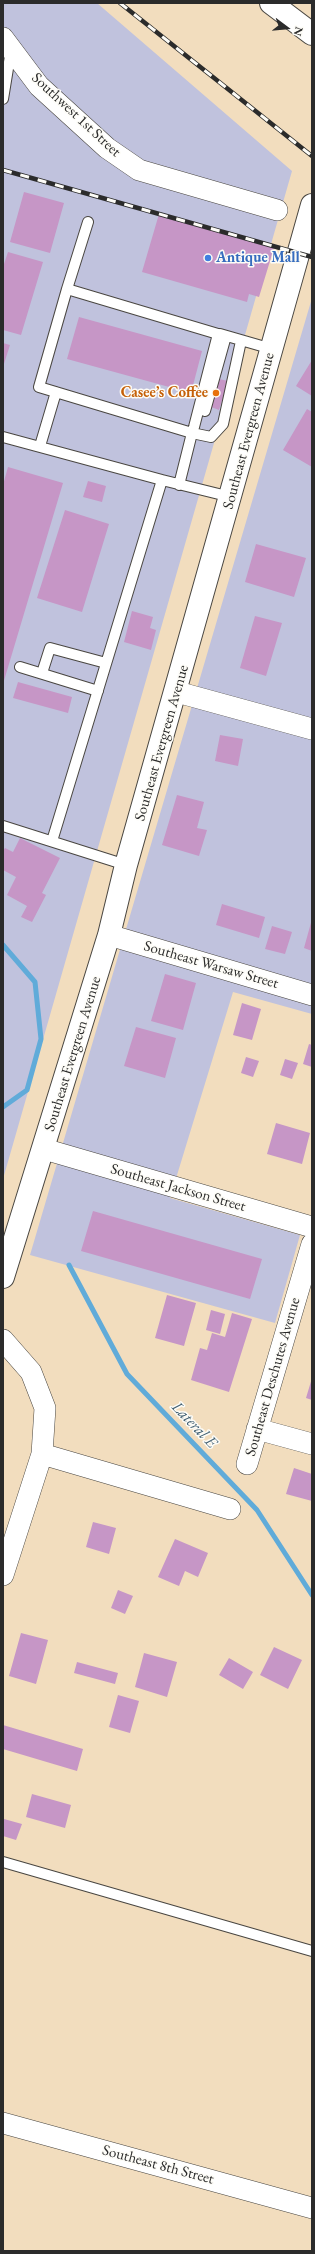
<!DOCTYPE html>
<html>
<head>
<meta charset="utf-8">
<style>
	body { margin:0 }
	#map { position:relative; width:315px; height:2254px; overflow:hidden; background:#f2ddbe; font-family:"EB Garamond",serif }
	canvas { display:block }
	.frame { position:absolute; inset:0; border:4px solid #2b2b2b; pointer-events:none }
	.north { position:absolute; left:267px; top:8px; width:40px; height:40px; -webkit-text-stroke:3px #fdfcf7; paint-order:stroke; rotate:106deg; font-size:11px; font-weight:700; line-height:16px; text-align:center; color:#2b2b2b }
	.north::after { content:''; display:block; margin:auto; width:14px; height:18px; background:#2b2b2b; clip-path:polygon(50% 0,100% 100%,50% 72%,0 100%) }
</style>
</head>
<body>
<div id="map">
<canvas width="315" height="2254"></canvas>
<div class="frame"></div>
<div class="north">N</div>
</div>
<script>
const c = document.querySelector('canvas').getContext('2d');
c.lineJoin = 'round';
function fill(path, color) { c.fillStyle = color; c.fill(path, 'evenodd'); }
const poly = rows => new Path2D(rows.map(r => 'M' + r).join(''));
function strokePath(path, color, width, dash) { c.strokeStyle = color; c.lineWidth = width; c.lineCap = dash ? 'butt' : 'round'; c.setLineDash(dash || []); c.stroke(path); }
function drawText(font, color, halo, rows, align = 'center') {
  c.font = font + ' "EB Garamond",serif'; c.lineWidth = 3; c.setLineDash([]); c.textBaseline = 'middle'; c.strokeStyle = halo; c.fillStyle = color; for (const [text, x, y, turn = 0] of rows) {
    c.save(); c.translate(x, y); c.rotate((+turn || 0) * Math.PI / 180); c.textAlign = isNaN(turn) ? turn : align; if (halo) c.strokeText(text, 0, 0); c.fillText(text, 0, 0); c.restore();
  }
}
const industrial = poly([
	[3,3,97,3,292,171,3,1179],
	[312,298,312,1014,233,992,170,1198,300,1235,275,1323,30,1255]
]);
const stream = poly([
	[3,945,35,982,41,1039,27,1090,3,1107],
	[69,1265,127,1374,257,1510,312,1595]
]);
const building = poly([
	[24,192,64,203,50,253,10,242],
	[159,214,274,248,259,297,249,294,247,302,142,272],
	[8,252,43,262,21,335,3,330,3,267],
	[79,317,202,351,191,393,67,359],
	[3,343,10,345,3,367],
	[312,360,312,396,296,386],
	[219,379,228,381,219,410,211,407],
	[307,409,312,412,312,467,283,450],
	[8,467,63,483,3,684,3,485],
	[88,481,106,486,102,502,83,497],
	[65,510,109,524,82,612,37,598],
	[256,544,306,558,294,597,245,582],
	[132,611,153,617,150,628,156,630,151,650,124,642],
	[255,616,282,623,266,676,240,668],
	[18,682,72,697,68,713,13,698],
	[220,735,243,739,238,766,215,761],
	[177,795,204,802,197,828,207,830,199,856,162,845],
	[20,838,60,858,42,893,46,895,32,922,21,917,27,906,7,895,16,877,3,870,3,851,5,848,13,852],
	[222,904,265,917,259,938,216,925],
	[312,919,312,951,304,948],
	[272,926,292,932,285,954,265,949],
	[165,974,196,983,183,1030,151,1021],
	[242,1003,261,1009,252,1040,233,1035],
	[136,1027,176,1038,165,1078,124,1066],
	[309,1044,312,1045,312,1067,303,1064],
	[246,1057,259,1061,253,1077,241,1073],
	[285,1059,298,1063,292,1079,280,1075],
	[276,1123,310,1133,302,1164,267,1154],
	[93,1211,262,1259,250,1299,81,1251],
	[167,1295,196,1303,184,1346,155,1338],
	[211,1310,225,1314,220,1334,206,1330],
	[232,1313,252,1319,229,1392,191,1380,200,1348,207,1350,212,1333,225,1337],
	[312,1378,312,1400,306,1398],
	[294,1468,312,1474,312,1501,286,1494],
	[93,1522,116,1528,109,1554,86,1547],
	[175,1539,208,1553,198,1577,185,1571,179,1586,158,1577],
	[118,1590,133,1596,125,1614,111,1608],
	[21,1633,48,1640,36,1684,9,1676],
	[274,1647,302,1660,288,1689,260,1675],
	[144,1653,177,1662,167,1697,135,1687],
	[229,1658,253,1672,243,1689,219,1675],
	[77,1662,118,1673,115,1684,74,1673],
	[118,1695,139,1701,130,1733,109,1727],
	[3,1725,83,1749,77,1771,3,1749],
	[32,1794,71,1805,65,1828,26,1817],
	[4,1819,22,1824,16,1840,3,1836]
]);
const lane = poly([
	[3,99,11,50],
	[67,289,88,222],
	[220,334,272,349],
	[205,411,226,336],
	[3,437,162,480,52,841],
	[40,446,56,392],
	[162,480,231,497],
	[179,485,192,433,194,427,218,334,67,289,39,387,192,433,211,437,223,424,241,341],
	[20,667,98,691],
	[42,673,50,648,106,663],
	[3,826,126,865],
	[3,1862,312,1951]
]);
const street = poly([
	[3,38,39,86,107,148,139,170,277,210],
	[177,692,312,729],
	[109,935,312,995],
	[44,1149,312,1227],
	[3,1340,31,1372,45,1408,42,1454,3,1575],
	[257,1429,312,1444],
	[42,1454,230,1509],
	[247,1464,312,1244],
	[3,2123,312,2208]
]);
const highway = poly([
	[271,3,312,34],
	[3,1277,109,935,126,865,312,205]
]);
const rail = poly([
	[120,3,312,156],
	[3,170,312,257]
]);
const markers = [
	[208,258,4,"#3f7fe0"],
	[216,393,4,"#e8710a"]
];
const streetNames = [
	["Southwest 1st Street",76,115,43],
	["Southeast Evergreen Avenue",249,431,-75],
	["Southeast Evergreen Avenue",162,743,-74],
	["Southeast Warsaw Street",211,965,16],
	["Southeast Evergreen Avenue",73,1054,-73],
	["Southeast Jackson Street",178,1188,16],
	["Southeast Deschutes Avenue",273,1377,-74],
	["Southeast 8th Street",158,2165,15]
];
const shopNames = [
	["Antique Mall",216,258]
];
const foodNames = [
	["Casee’s Coffee",208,393]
];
const waterNames = [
	["Lateral E",194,1425,46]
];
fill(industrial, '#c0c2dd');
strokePath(stream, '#60abd9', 5);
fill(building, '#c696c6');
strokePath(lane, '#494641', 12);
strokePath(street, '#494641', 22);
strokePath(highway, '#494641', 24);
strokePath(lane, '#fff', 10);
strokePath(street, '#fff', 21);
strokePath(highway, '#fff', 22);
strokePath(rail, '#2b2b2b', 4.5);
strokePath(rail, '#fdfcf7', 3, [9]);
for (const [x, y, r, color] of markers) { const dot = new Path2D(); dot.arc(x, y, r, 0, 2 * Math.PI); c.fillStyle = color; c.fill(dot); strokePath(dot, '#fdfcf7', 1.5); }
drawText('15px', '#2b2b2b', '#fdfcf7', streetNames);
drawText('bold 15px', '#366cbe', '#fdfcf7', shopNames, 'left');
drawText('bold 15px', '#c56008', '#fdfcf7', foodNames, 'right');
drawText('italic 16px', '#405e71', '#fdfcf7', waterNames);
</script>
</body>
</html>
